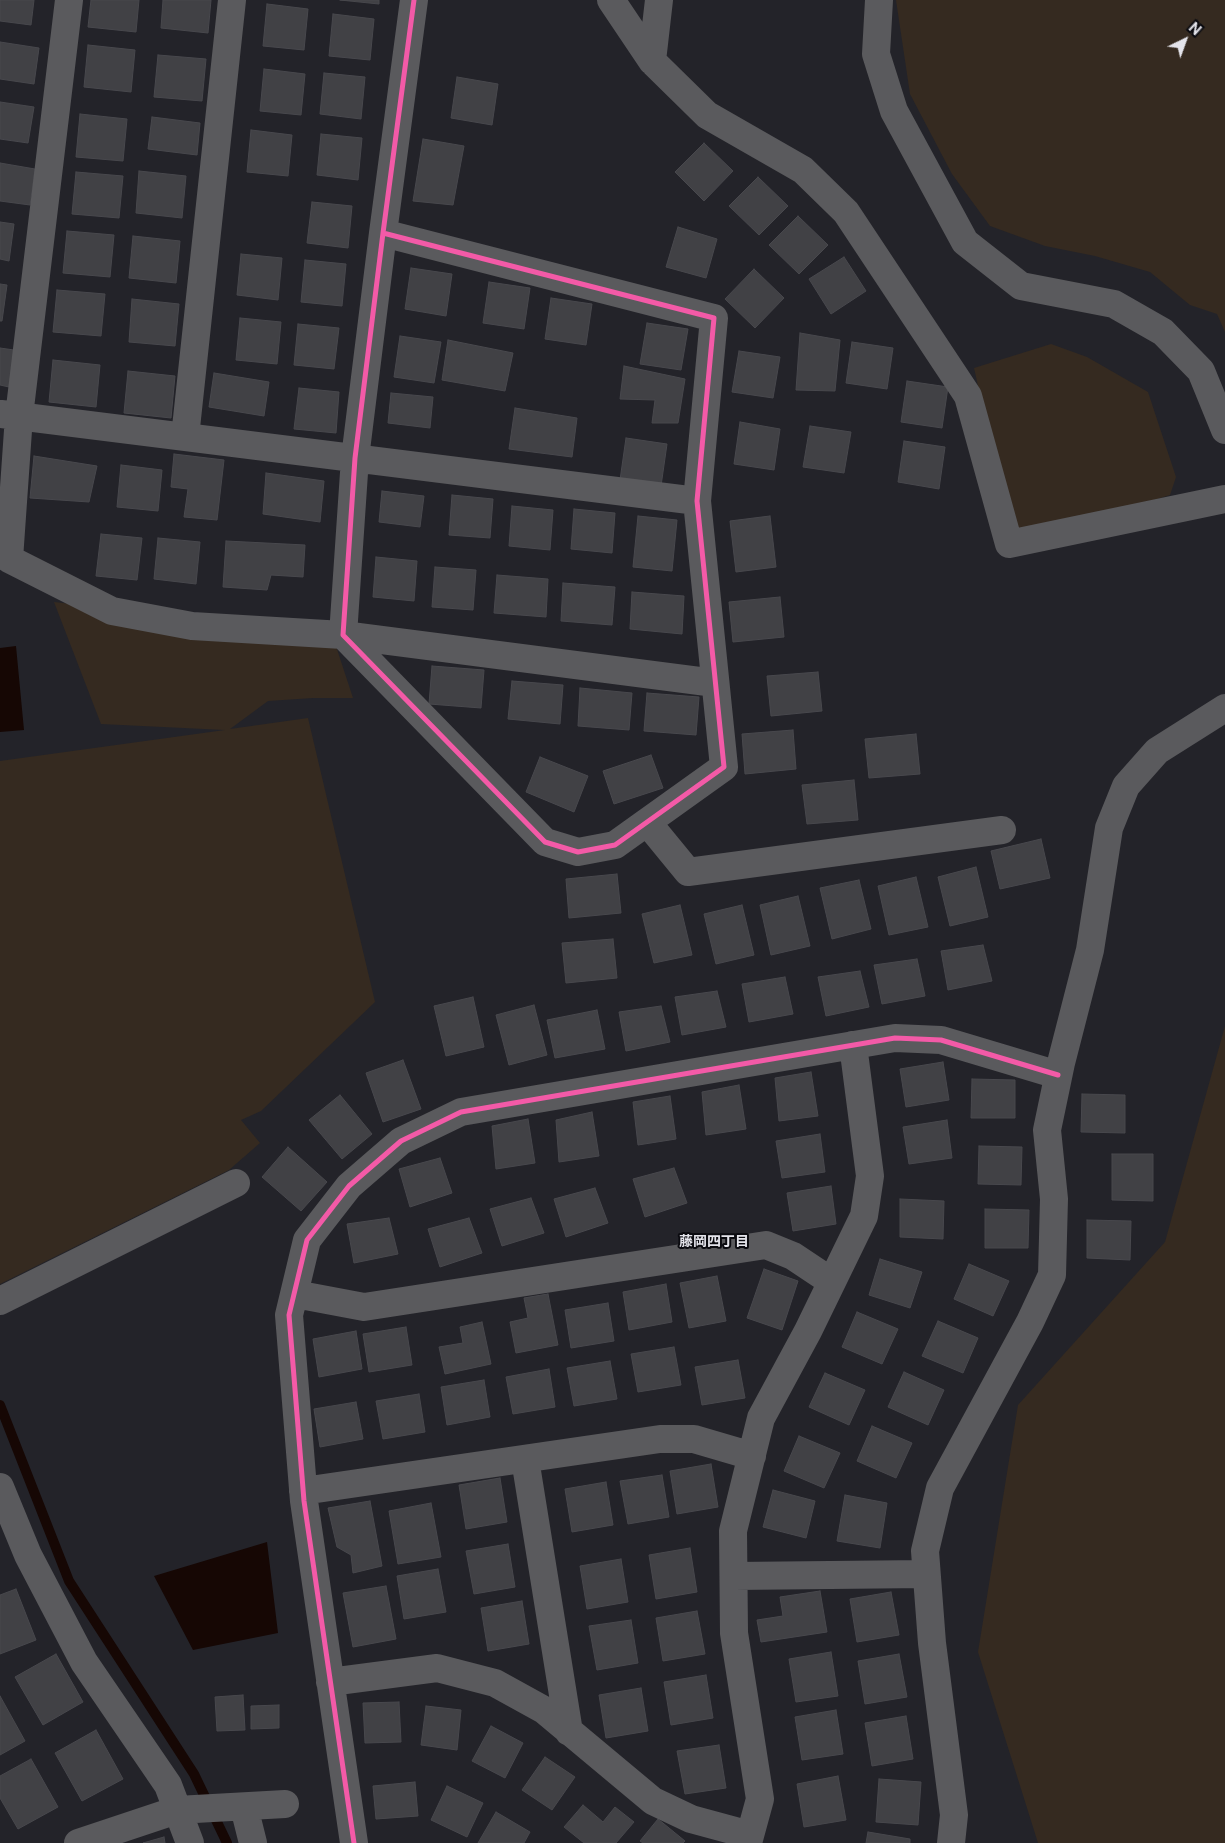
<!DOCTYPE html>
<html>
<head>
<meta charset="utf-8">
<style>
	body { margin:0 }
	#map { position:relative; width:1225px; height:1843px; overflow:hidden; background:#232329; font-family:"Public Sans",sans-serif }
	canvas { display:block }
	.north { position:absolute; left:1160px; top:15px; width:50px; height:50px; -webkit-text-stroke:4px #0b0b10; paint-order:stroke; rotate:42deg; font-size:14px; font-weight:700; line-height:20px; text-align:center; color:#e4e4eb }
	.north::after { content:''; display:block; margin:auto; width:18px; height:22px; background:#e4e4eb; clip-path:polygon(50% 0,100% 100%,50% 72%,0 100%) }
</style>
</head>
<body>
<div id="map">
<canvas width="1225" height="1843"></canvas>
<div class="north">N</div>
</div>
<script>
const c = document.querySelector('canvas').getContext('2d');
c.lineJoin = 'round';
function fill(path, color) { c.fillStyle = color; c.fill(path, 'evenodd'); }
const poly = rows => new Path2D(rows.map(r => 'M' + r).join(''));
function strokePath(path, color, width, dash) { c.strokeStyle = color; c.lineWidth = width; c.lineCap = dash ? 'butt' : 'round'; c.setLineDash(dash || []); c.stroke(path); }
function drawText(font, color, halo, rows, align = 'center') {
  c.font = font + ' "Public Sans","Noto Sans JP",sans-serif'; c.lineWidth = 4; c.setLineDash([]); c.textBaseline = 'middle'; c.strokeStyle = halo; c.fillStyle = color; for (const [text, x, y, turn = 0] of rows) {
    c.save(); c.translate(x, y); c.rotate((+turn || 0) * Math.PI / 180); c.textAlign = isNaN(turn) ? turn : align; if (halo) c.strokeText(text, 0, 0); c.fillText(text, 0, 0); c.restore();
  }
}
const green = poly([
	[896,0,1225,0,1225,332,1217,314,1190,305,1150,272,1095,256,1045,246,990,226,952,174,910,94],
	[1051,344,1087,357,1148,392,1176,477,1170,495,1014,544,974,368],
	[54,602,332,634,353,698,313,698,268,701,230,729,308,718,375,1002,261,1111,241,1120,260,1143,229,1170,0,1284,0,761,225,730,101,724],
	[1225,1026,1225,1843,1038,1843,978,1652,1018,1405,1165,1242]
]);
const water = poly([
	[16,646,24,730,0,732,0,648],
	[267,1542,278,1633,193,1650,154,1576]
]);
const stream = poly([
	[0,1405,69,1581,194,1774,227,1843]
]);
const building = poly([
	[0,0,34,0,31,25,0,21,0,0],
	[91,0,139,0,136,32,88,27,91,0],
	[163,0,211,0,208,33,161,28,163,0],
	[340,0,379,0,379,4,340,0],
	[267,4,308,9,304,50,263,46,267,4],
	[333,14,374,19,370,60,329,56,333,14],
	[0,42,39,48,34,84,0,79,0,42],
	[88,45,135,50,131,92,84,87,88,45],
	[158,55,206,59,202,101,154,97,158,55],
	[264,69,305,74,301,115,260,111,264,69],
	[324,73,365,77,361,119,320,114,324,73],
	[457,77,498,84,492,125,451,118,457,77],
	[0,102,34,107,28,143,0,139,0,102],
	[80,114,127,119,123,161,76,157,80,114],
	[152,117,200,123,197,155,148,149,152,117],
	[251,130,292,135,288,176,247,172,251,130],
	[321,134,362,138,358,180,317,175,321,134],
	[423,139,464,146,453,205,413,201,423,139],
	[704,143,733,171,704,201,675,172,704,143],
	[0,163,35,169,30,205,0,201,0,163],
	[139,171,186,176,182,218,136,213,139,171],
	[76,172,123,176,119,218,72,214,76,172],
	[758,177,788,206,759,235,729,206,758,177],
	[312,202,352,206,348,248,307,243,312,202],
	[798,216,828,245,799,274,769,245,798,216],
	[0,222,14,224,9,261,0,259,0,222],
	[678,227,717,239,706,278,666,267,678,227],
	[67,231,114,235,110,277,63,273,67,231],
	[133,236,180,241,176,283,129,278,133,236],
	[241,254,282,258,278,300,237,295,241,254],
	[844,257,866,291,831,314,809,279,844,257],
	[305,260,346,264,342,306,301,302,305,260],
	[411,268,452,274,446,316,405,309,411,268],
	[754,269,784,298,755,328,725,299,754,269],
	[489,282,530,288,524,329,483,323,489,282],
	[0,284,7,285,2,321,0,321,0,284],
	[57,290,105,294,101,336,53,332,57,290],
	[551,298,592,304,586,345,545,339,551,298],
	[132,299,179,304,175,346,129,342,132,299],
	[240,318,281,322,277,364,236,360,240,318],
	[647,323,688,329,681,370,640,364,647,323],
	[298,324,339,328,334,369,294,365,298,324],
	[800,333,840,340,835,391,796,390,800,333],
	[400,336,441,342,434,383,394,377,400,336],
	[448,340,513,353,505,391,442,380,448,340],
	[852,342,893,348,887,389,846,383,852,342],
	[0,348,14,350,9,387,0,385,0,348],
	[739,351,780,357,773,398,732,392,739,351],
	[53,360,100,365,96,407,49,402,53,360],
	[624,366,685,379,678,423,652,423,655,400,620,399,624,366],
	[128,371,175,376,171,418,124,413,128,371],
	[214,373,269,382,264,416,209,407,214,373],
	[907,381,948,387,942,428,901,422,907,381],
	[299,388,339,392,336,433,294,429,299,388],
	[391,393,433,397,430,428,388,423,391,393],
	[515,408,577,418,572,457,509,449,515,408],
	[740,422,780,429,774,470,734,464,740,422],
	[810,426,851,432,844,473,803,467,810,426],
	[626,438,667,444,661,486,620,480,626,438],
	[904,441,945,447,939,489,898,482,904,441],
	[174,454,224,460,217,520,184,517,188,489,171,487,174,454],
	[34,456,97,466,89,502,30,498,34,456],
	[121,465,162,470,158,511,117,507,121,465],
	[266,473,324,481,320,522,263,514,266,473],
	[382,491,424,496,420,527,379,522,382,491],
	[452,495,493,499,490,538,449,535,452,495],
	[512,506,553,510,550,550,509,546,512,506],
	[574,509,615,513,612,553,571,549,574,509],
	[638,516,677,520,672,571,633,567,638,516],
	[770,516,776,567,736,572,730,521,770,516],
	[101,534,142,538,137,580,96,576,101,534],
	[158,538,200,542,196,584,154,579,158,538],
	[226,541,305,545,303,577,271,575,267,590,223,587,226,541],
	[376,557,417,561,414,601,373,597,376,557],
	[435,567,476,570,473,610,432,607,435,567],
	[497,575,548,579,546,617,494,613,497,575],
	[563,583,615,587,612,625,561,621,563,583],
	[632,592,684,596,682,634,630,629,632,592],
	[780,597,784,637,733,642,729,602,780,597],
	[432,666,484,670,481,708,429,704,432,666],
	[818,672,822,711,771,716,767,676,818,672],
	[512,681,563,685,560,724,508,719,512,681],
	[580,688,632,693,629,730,578,726,580,688],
	[647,693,699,697,696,735,644,731,647,693],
	[793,730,796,769,745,774,742,734,793,730],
	[916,734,920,774,869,778,865,739,916,734],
	[651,755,663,788,614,804,603,771,651,755],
	[540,757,588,776,574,812,526,792,540,757],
	[854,780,858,820,807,824,802,785,854,780],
	[1041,839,1050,878,1000,889,991,851,1041,839],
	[976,867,988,917,950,926,938,877,976,867],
	[617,874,621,913,569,918,566,879,617,874],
	[916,877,928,927,889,935,878,886,916,877],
	[859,880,871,929,832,939,820,888,859,880],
	[798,896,810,946,771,955,760,905,798,896],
	[680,905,692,955,654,963,642,914,680,905],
	[742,905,754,955,716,964,704,914,742,905],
	[613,939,617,978,566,983,562,943,613,939],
	[983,945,992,981,948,990,941,951,983,945],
	[917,959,925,996,882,1004,874,965,917,959],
	[860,971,869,1007,826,1016,818,977,860,971],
	[785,977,793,1014,749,1022,742,984,785,977],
	[717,991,726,1027,682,1035,675,997,717,991],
	[473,997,484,1047,446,1056,434,1006,473,997],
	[534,1005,547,1055,509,1065,496,1015,534,1005],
	[661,1006,670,1042,626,1051,619,1012,661,1006],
	[597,1010,605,1049,555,1058,547,1020,597,1010],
	[403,1060,421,1109,383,1122,366,1073,403,1060],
	[943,1062,949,1100,906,1107,900,1069,943,1062],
	[811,1072,818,1116,779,1121,775,1078,811,1072],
	[972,1079,1015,1080,1015,1118,971,1118,972,1079],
	[739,1085,746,1129,706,1135,702,1092,739,1085],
	[1082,1094,1125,1095,1125,1133,1081,1132,1082,1094],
	[340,1095,372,1134,342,1159,309,1120,340,1095],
	[670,1096,676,1139,638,1145,633,1102,670,1096],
	[592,1112,599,1156,559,1162,556,1120,592,1112],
	[528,1119,535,1163,496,1169,492,1126,528,1119],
	[947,1120,952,1158,909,1164,903,1127,947,1120],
	[820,1134,825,1172,782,1178,776,1141,820,1134],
	[979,1146,1022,1147,1021,1185,978,1184,979,1146],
	[288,1147,327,1182,301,1211,262,1177,288,1147],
	[1112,1154,1153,1154,1153,1201,1112,1200,1112,1154],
	[440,1158,452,1193,410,1207,399,1169,440,1158],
	[674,1168,687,1203,645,1217,633,1179,674,1168],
	[831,1186,836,1224,793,1231,787,1193,831,1186],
	[595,1188,608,1223,566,1237,554,1199,595,1188],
	[531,1198,544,1233,502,1246,490,1209,531,1198],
	[900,1199,944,1201,943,1239,900,1237,900,1199],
	[985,1209,1029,1210,1028,1248,985,1248,985,1209],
	[389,1218,398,1254,354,1263,347,1224,389,1218],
	[469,1218,482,1253,440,1267,428,1229,469,1218],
	[1087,1220,1131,1221,1130,1260,1087,1258,1087,1220],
	[880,1259,922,1272,910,1308,869,1295,880,1259],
	[969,1264,1009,1281,993,1316,954,1299,969,1264],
	[764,1269,798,1281,782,1330,747,1318,764,1269],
	[717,1276,726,1321,689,1328,680,1283,717,1276],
	[666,1284,672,1322,629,1330,623,1292,666,1284],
	[548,1294,558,1345,516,1353,510,1322,528,1318,524,1298,548,1294],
	[608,1303,614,1341,571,1348,565,1310,608,1303],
	[857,1312,898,1329,882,1364,842,1347,857,1312],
	[938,1321,978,1338,963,1373,922,1356,938,1321],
	[482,1322,491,1364,445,1374,439,1347,463,1343,460,1327,482,1322],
	[406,1327,412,1365,369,1372,363,1334,406,1327],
	[356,1331,362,1369,319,1377,313,1339,356,1331],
	[674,1347,681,1385,638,1392,631,1354,674,1347],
	[738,1360,745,1398,702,1405,695,1367,738,1360],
	[610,1361,617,1399,574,1406,567,1368,610,1361],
	[549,1369,555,1407,513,1414,506,1377,549,1369],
	[904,1372,944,1390,928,1425,888,1407,904,1372],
	[825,1373,865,1390,849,1425,809,1407,825,1373],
	[484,1380,490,1417,447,1425,441,1387,484,1380],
	[419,1394,425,1432,383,1439,376,1401,419,1394],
	[356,1402,363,1439,320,1447,314,1409,356,1402],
	[872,1426,912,1443,896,1478,857,1461,872,1426],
	[799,1436,840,1453,824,1488,784,1471,799,1436],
	[711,1464,718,1507,677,1514,670,1471,711,1464],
	[662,1475,669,1517,628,1524,620,1481,662,1475],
	[500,1478,507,1522,466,1529,459,1485,500,1478],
	[606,1482,613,1525,572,1532,565,1489,606,1482],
	[773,1490,815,1501,806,1538,763,1527,773,1490],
	[845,1495,887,1503,880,1548,837,1541,845,1495],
	[370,1501,382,1566,353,1573,351,1555,337,1547,328,1508,370,1501],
	[431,1503,441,1557,398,1564,389,1511,431,1503],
	[508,1544,515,1587,474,1594,466,1551,508,1544],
	[690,1548,697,1592,656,1599,649,1555,690,1548],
	[621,1559,628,1602,587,1609,580,1566,621,1559],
	[438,1569,446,1612,404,1619,397,1576,438,1569],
	[386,1586,396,1639,353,1647,343,1593,386,1586],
	[16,1589,36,1640,0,1654,0,1595,16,1589],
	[820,1591,827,1632,761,1642,757,1620,783,1616,780,1597,820,1591],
	[891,1592,899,1635,857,1642,850,1599,891,1592],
	[522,1601,529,1644,488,1651,481,1608,522,1601],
	[697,1611,705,1654,663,1661,656,1618,697,1611],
	[631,1620,638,1663,597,1670,589,1626,631,1620],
	[831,1652,838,1696,796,1702,789,1659,831,1652],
	[56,1654,83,1702,43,1725,15,1677,56,1654],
	[899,1654,907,1697,865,1704,858,1661,899,1654],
	[706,1675,713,1718,671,1725,664,1682,706,1675],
	[641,1688,648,1731,606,1738,599,1695,641,1688],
	[243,1695,245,1730,217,1731,215,1697,243,1695],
	[0,1696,25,1741,0,1755,0,1696],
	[399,1702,401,1742,365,1743,363,1703,399,1702],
	[279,1705,279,1728,251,1729,251,1706,279,1705],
	[426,1706,461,1710,457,1750,421,1745,426,1706],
	[836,1710,843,1754,802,1760,795,1717,836,1710],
	[906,1716,913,1759,872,1766,865,1723,906,1716],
	[491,1726,523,1743,505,1778,472,1761,491,1726],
	[96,1730,123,1779,82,1801,55,1753,96,1730],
	[719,1745,726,1788,685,1794,677,1751,719,1745],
	[545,1757,575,1777,552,1810,522,1790,545,1757],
	[31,1759,58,1807,18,1829,0,1798,0,1776,31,1759],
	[838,1776,846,1820,804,1827,797,1784,838,1776],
	[879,1779,921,1782,918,1825,876,1822,879,1779],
	[415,1782,418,1816,376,1819,373,1786,415,1782],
	[447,1786,483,1803,467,1837,431,1820,447,1786],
	[583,1805,603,1822,615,1807,634,1822,616,1843,584,1843,564,1827,583,1805],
	[496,1812,530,1832,524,1843,478,1843,496,1812],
	[658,1819,685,1841,683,1843,643,1843,640,1841,658,1819],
	[868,1832,910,1839,910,1843,866,1843,868,1832],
	[164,1837,165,1843,143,1843,164,1837]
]);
const minor = poly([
	[69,0,19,416,9,559,112,611,192,626,343,635,715,683],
	[611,0,652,61,707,115,803,170,846,212,968,396,1009,544,1225,499],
	[879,0,876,54,894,111,965,242,1021,286,1114,304,1163,332,1201,371,1225,430],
	[652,61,659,0],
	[383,233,714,318,697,501,724,767,615,845,578,852,545,842,343,635,355,458,383,233,414,0],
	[1,414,697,501],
	[185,437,232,0],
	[647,822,688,872,1002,830],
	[295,1294,364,1307,766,1245,793,1256,832,1282],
	[0,1301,236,1183],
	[525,1459,569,1732],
	[0,1487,28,1555,84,1662,168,1785,190,1843],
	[303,1491,660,1439,694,1439,752,1456],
	[734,1576,926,1574],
	[330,1682,437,1668,495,1683,544,1710,653,1801,691,1819,750,1835],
	[244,1807,253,1843],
	[78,1843,177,1810,285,1804],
	[354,1843,304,1501,289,1315,307,1240,349,1186,401,1141,461,1112,895,1038,941,1040,1058,1075],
	[748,1843,760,1799,734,1633,733,1531,761,1418,808,1331,864,1216,870,1176,853,1045],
	[951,1843,954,1815,932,1643,925,1551,940,1488,1030,1322,1052,1275,1054,1199,1047,1130,1061,1063,1090,950,1109,828,1126,786,1157,751,1225,708]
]);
const cycleway = poly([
	[383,233,714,318,697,501,724,767,615,845,578,852,545,842,343,635,355,458,383,233,414,0],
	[354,1843,304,1501,289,1315,307,1240,349,1186,401,1141,461,1112,895,1038,941,1040,1058,1075]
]);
const neighbourhoodNames = [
	["藤岡四丁目",714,1242]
];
fill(green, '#352a20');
fill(water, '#160704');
strokePath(stream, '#160704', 10);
fill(building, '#414145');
strokePath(building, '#48484d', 1);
strokePath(minor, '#5a5a5d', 28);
strokePath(cycleway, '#f35aa7', 5);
drawText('bold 14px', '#e4e4eb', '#0b0b10', neighbourhoodNames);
</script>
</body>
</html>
